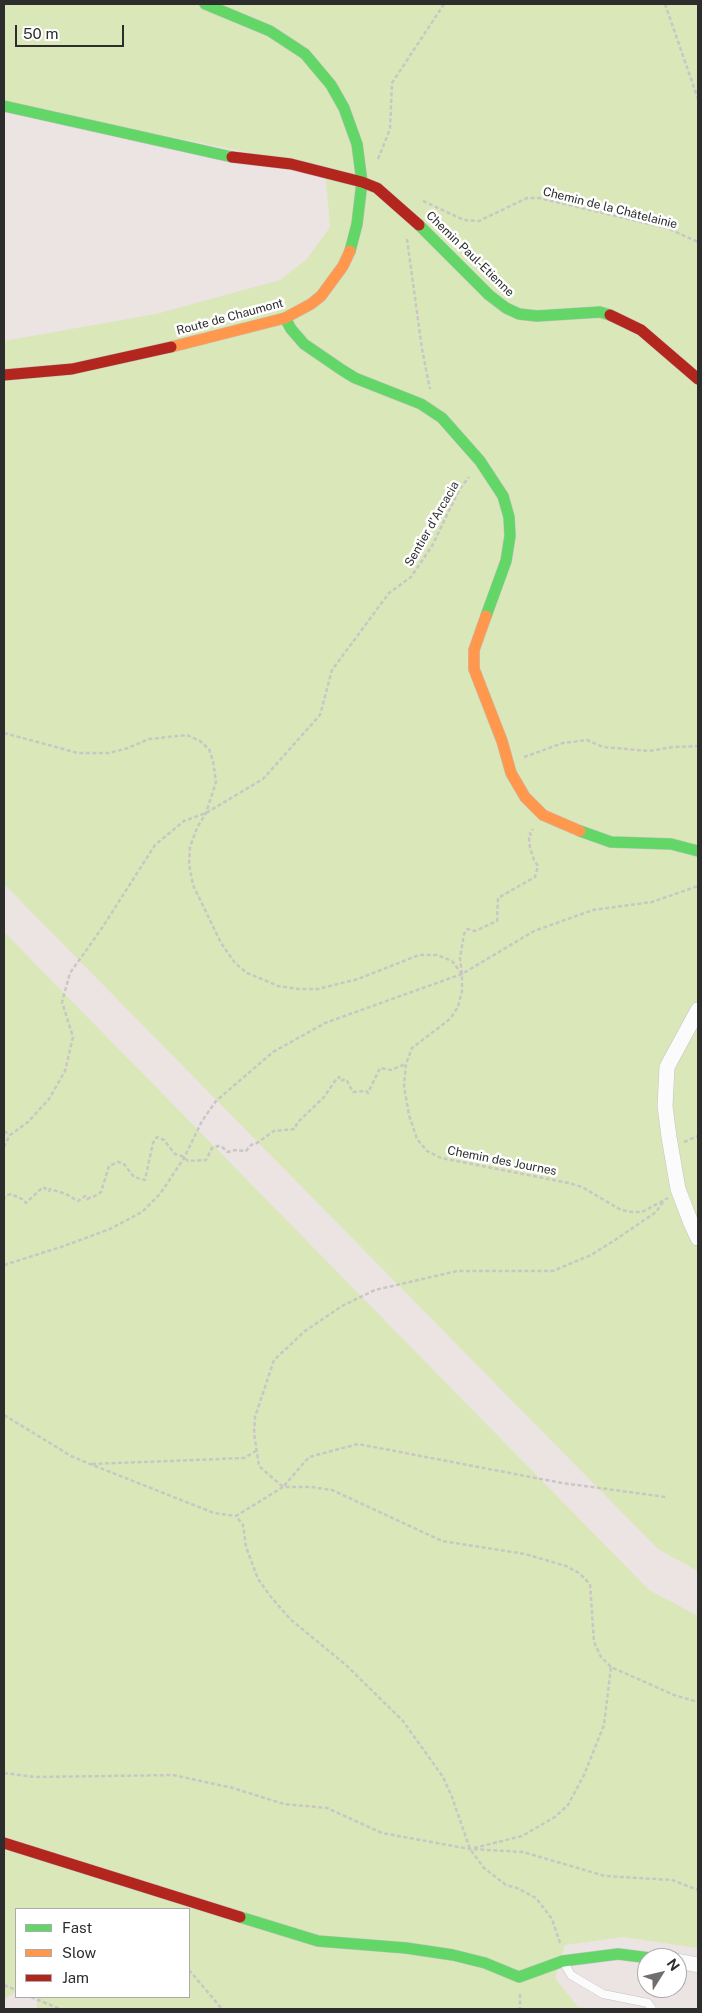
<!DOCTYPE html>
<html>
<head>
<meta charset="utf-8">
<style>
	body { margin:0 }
	#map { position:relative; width:702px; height:2013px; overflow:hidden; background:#ebe4e2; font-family:"Public Sans",sans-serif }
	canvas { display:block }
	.frame { position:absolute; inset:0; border:5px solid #2d2d2d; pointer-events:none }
	.legend { position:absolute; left:15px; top:1908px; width:175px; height:90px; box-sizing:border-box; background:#fff; border:1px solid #ababab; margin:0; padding:6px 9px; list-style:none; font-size:15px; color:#2d2d2d }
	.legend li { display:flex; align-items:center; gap:10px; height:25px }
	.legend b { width:25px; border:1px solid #ababab }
	.north { position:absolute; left:637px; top:1948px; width:50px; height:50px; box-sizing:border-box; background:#fff; border:1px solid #ababab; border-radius:50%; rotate:54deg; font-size:14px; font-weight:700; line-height:20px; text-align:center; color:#2d2d2d }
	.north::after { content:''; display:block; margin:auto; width:18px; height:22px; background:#706d6c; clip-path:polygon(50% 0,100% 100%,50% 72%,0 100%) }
	.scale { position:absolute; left:15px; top:25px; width:109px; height:22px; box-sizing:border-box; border:2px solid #2d2d2d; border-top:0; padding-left:6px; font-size:15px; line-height:18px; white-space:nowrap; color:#2d2d2d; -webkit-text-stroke:4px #fff; paint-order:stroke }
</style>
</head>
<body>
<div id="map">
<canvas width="702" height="2013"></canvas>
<div class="frame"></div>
<ul class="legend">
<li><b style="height:6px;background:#63d668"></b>Fast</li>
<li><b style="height:6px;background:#ff974d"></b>Slow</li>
<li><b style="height:6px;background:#b3261e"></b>Jam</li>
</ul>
<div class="north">N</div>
<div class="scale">50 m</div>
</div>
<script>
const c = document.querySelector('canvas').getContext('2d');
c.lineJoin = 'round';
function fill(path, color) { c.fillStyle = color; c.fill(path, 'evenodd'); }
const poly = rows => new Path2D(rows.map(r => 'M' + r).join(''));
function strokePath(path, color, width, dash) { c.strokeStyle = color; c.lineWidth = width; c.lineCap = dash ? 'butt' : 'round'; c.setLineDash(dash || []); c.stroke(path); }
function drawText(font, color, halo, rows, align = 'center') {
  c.font = font + ' "Public Sans",sans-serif'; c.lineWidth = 5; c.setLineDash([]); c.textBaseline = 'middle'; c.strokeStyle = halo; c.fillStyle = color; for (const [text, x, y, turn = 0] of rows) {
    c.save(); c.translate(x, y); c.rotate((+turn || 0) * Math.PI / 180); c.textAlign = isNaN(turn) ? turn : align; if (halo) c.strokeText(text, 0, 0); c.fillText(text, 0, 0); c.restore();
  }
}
const green = poly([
	[4,4,698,4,698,1571,658,1549,4,884,4,341,156,314,280,280,307,259,330,227,325,168,4,103],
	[4,932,649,1590,698,1616,698,1948,623,1937,565,1945,555,1978,578,2007,594,2009,37,2009,37,1997,189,1997,189,1909,16,1909,16,1992,4,1999]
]);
const path = poly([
	[665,4,698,99],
	[378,159,390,129,392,83,444,4],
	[423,201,464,220,479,221,527,198,539,198,667,228,698,242],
	[407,239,422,349,430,389],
	[4,733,78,753,109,753,128,748,149,739,187,735,200,741,209,749,213,761,216,782,206,813,197,828,190,847,189,864,193,885,221,943,235,963,247,973,262,979,278,986,298,989,318,989,358,979,419,955,437,955,452,961,462,974,462,991,458,1007,450,1019,412,1048,406,1064,404,1086,409,1115,417,1139,427,1151,441,1158,569,1183,582,1187,621,1210,632,1212,642,1212,668,1198],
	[524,757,563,743,587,740,603,747,649,751,673,747,698,746],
	[462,974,460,958,464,934,467,929,475,931,497,921,498,898,535,877,538,866,534,860,530,848,529,838,531,836,530,833,533,829],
	[4,1131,10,1135],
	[684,1142,698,1136],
	[4,1147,10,1135,28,1122,49,1099,65,1071,73,1037,62,1002,70,973,102,928,155,845,184,821,206,813,263,779,320,715,332,670,389,593,411,577,432,546,459,490,469,477],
	[4,1200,5,1196,11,1194,24,1200,26,1203,43,1187,49,1191,50,1189,66,1194,78,1201,85,1196,87,1199,97,1195,101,1192,109,1166,118,1162,123,1163,134,1177,145,1180,153,1143,157,1137,164,1140,175,1154,182,1156,188,1161,206,1160,212,1148,218,1146,222,1147,228,1152,235,1150,246,1151,251,1145,257,1143,274,1131,295,1129,297,1123,324,1097,337,1078,339,1077,341,1081,345,1079,347,1081,353,1092,366,1091,368,1093,380,1068,391,1070,406,1064],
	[663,1202,656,1212,615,1240,591,1255,553,1271,457,1271,375,1290,342,1306,305,1331,274,1360,255,1417,254,1433,259,1466,283,1487,309,1457,358,1444,562,1483,666,1497],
	[4,1265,61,1247,110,1229,142,1212,160,1194,184,1158,202,1121,216,1101,273,1052,325,1023,462,974,534,931,593,910,652,902,698,886],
	[4,1415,71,1456,90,1464,214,1513,236,1516],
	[92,1464,244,1458,256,1451],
	[4,1773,35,1777,173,1775,233,1788,284,1804,327,1808,382,1833,470,1849,523,1852,605,1876,672,1880,698,1890],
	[474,1848,522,1836,555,1817,568,1805,584,1775,604,1725,611,1667],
	[560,1943,552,1919,536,1898,517,1888,506,1885,484,1868,470,1849,452,1797,443,1777,403,1721,346,1665,290,1619,271,1597,258,1579,246,1547,243,1525,236,1516,283,1487,312,1487,332,1490,442,1541,525,1554,566,1566,579,1573,590,1584,594,1642,601,1657,611,1667,674,1695,698,1702],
	[189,1970,222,2009],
	[4,1985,16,1990],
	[520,1994,520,2009],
	[31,1997,60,2009]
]);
const lane = poly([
	[564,1963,571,1975,603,1994,648,2003,652,2009]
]);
const street = poly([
	[698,1010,667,1067,665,1106,669,1137,678,1189,691,1223,698,1238],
	[677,1961,698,1965]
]);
const fast = poly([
	[205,4,270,31,305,54,331,85,344,108,357,144,362,182,357,224,350,251],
	[4,106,232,157],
	[419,225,489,295,506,308,519,314,537,316,600,312,610,315],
	[285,318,291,329,304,344,342,370,355,378,421,404,442,418,480,461,503,496,509,517,510,536,506,561,486,616],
	[580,831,611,842,671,844,698,851],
	[240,1917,318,1941,406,1948,453,1955,485,1963,519,1977,563,1961,618,1954,650,1958]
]);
const slow = poly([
	[171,347,285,318,311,304,321,296,343,266,350,251],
	[486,616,474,650,474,669,502,741,511,773,525,797,543,815,580,831]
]);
const jam = poly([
	[232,157,291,164,362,182,377,188,419,225],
	[610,315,641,330,698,379],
	[4,375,72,369,171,347],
	[4,1843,240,1917]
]);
const streetNames = [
	["Chemin de la Châtelainie",610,208,14],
	["Chemin Paul-Etienne",470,254,44],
	["Route de Chaumont",230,317,-15],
	["Sentier d'Arcacia",432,524,-60],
	["Chemin des Journes",502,1161,11]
];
fill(green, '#dae7b9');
strokePath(lane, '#c4c3c4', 9);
strokePath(street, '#c4c3c4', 16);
strokePath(fast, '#c4c3c4', 12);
strokePath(slow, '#c4c3c4', 12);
strokePath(jam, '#c4c3c4', 12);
strokePath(path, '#c8c7c6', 2.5, [4, 2.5]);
strokePath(lane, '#fcfbfb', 8);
strokePath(street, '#fcfbfb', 15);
strokePath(fast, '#63d668', 11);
strokePath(slow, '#ff974d', 11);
strokePath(jam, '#b3261e', 11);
drawText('12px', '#2d2d2d', '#fff', streetNames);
</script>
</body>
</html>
